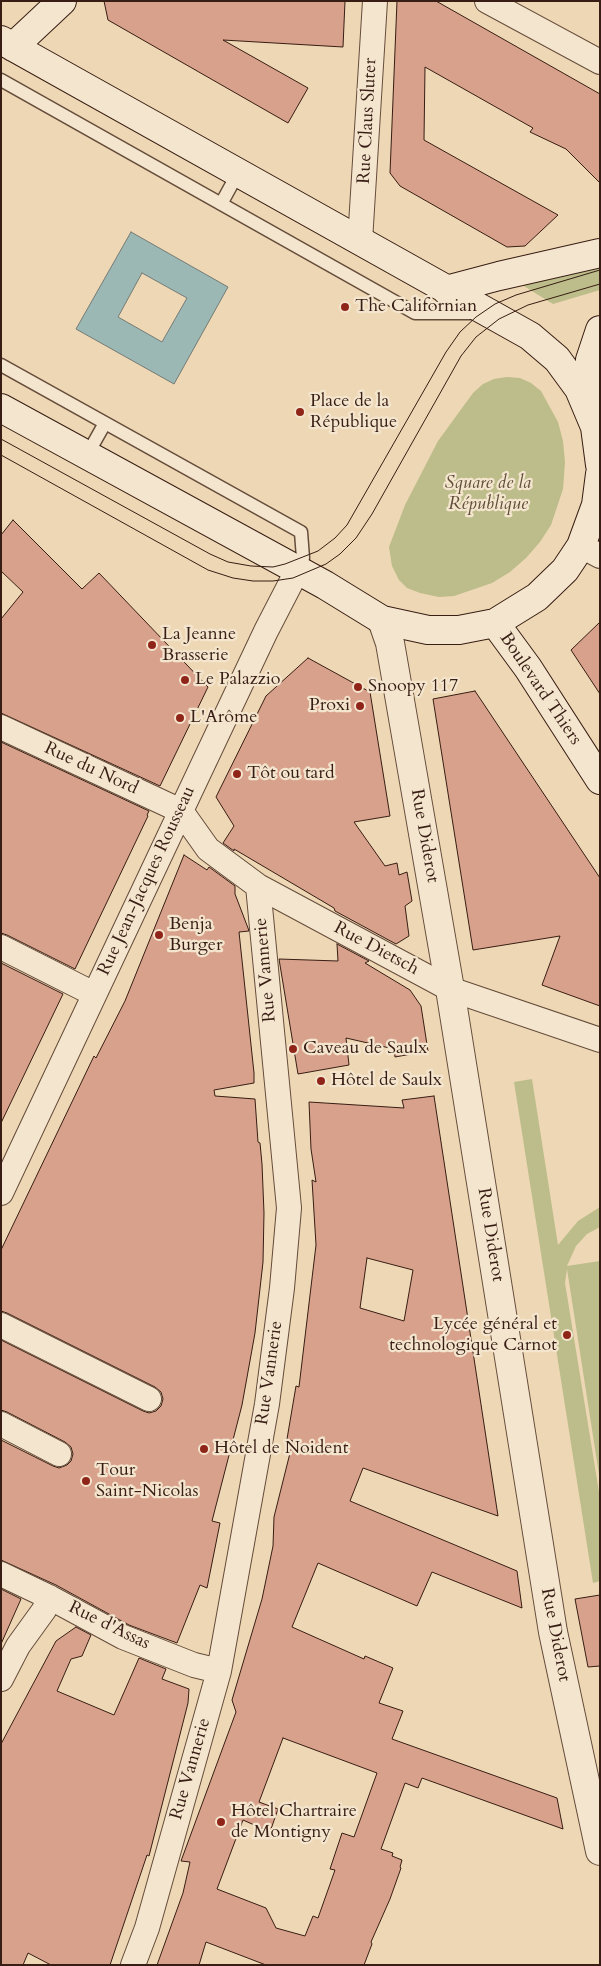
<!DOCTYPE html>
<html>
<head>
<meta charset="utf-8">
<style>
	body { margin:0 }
	#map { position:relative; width:601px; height:1966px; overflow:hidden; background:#eed7b4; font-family:Cardo,serif }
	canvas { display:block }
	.frame { position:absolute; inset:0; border:2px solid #371d13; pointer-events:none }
</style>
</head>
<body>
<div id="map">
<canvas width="601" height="1966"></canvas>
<div class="frame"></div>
</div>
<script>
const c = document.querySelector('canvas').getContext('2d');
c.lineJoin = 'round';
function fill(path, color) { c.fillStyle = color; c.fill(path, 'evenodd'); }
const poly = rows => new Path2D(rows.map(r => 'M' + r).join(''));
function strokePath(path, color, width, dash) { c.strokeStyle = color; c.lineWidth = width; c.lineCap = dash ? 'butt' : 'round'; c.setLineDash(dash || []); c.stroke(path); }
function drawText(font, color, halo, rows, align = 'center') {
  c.font = font + ' Cardo,serif'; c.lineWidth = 4.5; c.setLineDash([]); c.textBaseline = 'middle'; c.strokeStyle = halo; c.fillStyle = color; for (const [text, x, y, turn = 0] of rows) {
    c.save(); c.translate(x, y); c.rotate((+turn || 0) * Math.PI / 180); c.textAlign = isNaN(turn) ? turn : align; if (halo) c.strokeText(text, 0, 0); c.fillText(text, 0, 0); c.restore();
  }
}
const green = poly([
	[600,262,600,290,553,304,519,283],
	[507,377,520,378,531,383,541,391,558,422,563,441,565,462,563,489,551,525,540,542,526,558,510,572,492,583,454,596,439,597,420,593,407,588,399,580,392,566,389,547,405,505,438,441,473,393,483,384,494,379],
	[532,1079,558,1245,578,1221,600,1207,600,1227,587,1234,576,1246,567,1266,600,1261,600,1481,567,1269,565,1283,600,1498,600,1581,593,1583,514,1082]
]);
const water = poly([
	[131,232,228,287,174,384,76,329,131,232],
	[142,273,187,298,162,342,118,317,142,273]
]);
const building = poly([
	[104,1,345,1,343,47,223,40,308,88,288,123,108,20,104,1],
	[397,1,436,1,600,94,600,183,566,149,530,132,533,128,425,67,424,140,558,215,525,246,507,247,400,186,390,173,397,1],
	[13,520,82,589,99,573,208,687,160,786,1,713,1,619,23,592,1,571,1,535,13,520],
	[600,622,600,694,571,650,600,622],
	[308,658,370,692,390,816,354,822,385,866,397,863,399,875,407,872,412,901,405,906,409,936,396,944,335,911,334,908,234,849,234,851,223,843,234,826,216,797,266,696,308,658],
	[475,691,600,878,600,1006,542,985,560,936,473,950,433,699,475,691],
	[1,742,149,811,147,815,148,816,75,969,7,935,1,933,1,742],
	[184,855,207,870,209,867,235,886,235,894,248,928,249,931,239,932,254,1073,254,1083,214,1090,215,1096,255,1099,258,1142,260,1143,262,1164,264,1213,263,1262,255,1333,242,1405,212,1521,220,1523,207,1588,200,1585,177,1643,129,1625,56,1585,1,1560,1,1440,53,1466,59,1468,67,1465,71,1461,73,1454,71,1447,65,1442,7,1412,1,1410,1,1340,143,1411,149,1413,156,1411,161,1406,163,1399,161,1392,155,1387,7,1313,1,1311,1,1250,94,1056,96,1058,125,1001,184,855],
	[337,944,369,961,365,963,410,990,421,1006,428,1051,395,1057,394,1049,346,1038,349,1065,298,1074,279,959,338,961,337,944],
	[1,963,63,994,1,1123,1,963],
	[434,1096,498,1516,363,1468,350,1501,517,1571,522,1608,432,1572,417,1606,318,1563,292,1627,364,1659,365,1656,393,1668,379,1703,403,1711,392,1739,557,1798,563,1829,422,1778,418,1788,405,1783,381,1849,393,1853,392,1856,402,1860,400,1867,401,1868,390,1899,371,1942,372,1944,364,1965,266,1965,206,1942,199,1965,157,1965,183,1893,190,1862,181,1861,236,1712,232,1700,262,1599,273,1546,274,1517,293,1441,287,1439,296,1386,299,1387,316,1245,312,1180,316,1182,311,1149,309,1102,404,1108,402,1100,434,1096],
	[367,1258,413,1270,404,1321,360,1308,367,1258],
	[283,1738,377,1773,354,1837,342,1833,330,1869,335,1870,318,1918,313,1916,305,1936,276,1928,266,1908,217,1889,243,1820,270,1832,278,1809,259,1802,283,1738],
	[1,1589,21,1599,1,1644,1,1589],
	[600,1595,600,1666,588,1667,575,1599,600,1595],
	[76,1627,91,1635,82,1656,71,1659,57,1691,114,1715,139,1658,166,1669,162,1679,189,1689,188,1703,149,1856,147,1855,110,1965,51,1965,28,1953,23,1965,1,1965,1,1744,56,1641,76,1627]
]);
const service = poly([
	[1,80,415,313,477,313],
	[221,204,238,173],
	[1,365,301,532,303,558,297,571],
	[87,455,105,423]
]);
const minor = poly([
	[487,1,600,62],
	[360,241,375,1],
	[581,546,600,556],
	[1,727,181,811,208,849,258,886,450,989,600,1040],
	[1,947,94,994],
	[1,1193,181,811,266,631,297,571],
	[1,1325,149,1399],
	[1,1424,59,1454],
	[1,1574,49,1597,123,1637,194,1665,219,1671],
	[1,1679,18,1646,44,1610,49,1597],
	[133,1965,147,1928,219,1671,267,1404,282,1288,289,1208,258,886]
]);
const tertiary = poly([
	[382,620,390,643,450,989,553,1632,600,1851]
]);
const secondary = poly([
	[1,40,530,336,557,359,579,389,595,427,600,465],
	[13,47,62,1],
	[446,290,499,276,600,253],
	[1,408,325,585,382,620,428,630,459,630,495,623,537,597,565,570,581,546,596,505,600,474],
	[594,410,590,360,600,330],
	[495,623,528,668,600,780]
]);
const tram = poly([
	[1,439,210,554,228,562,251,566,273,567,285,564,318,551,335,538,347,525,446,352,460,332,476,317,495,304,516,295,600,270],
	[1,455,208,570,233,578,253,581,273,581,293,578,326,564,340,554,356,538,372,514,461,356,476,337,499,319,528,305,600,284]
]);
const markers = [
	[345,307,5,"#8f2418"],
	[300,412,5,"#8f2418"],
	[152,645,5,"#8f2418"],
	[185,680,5,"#8f2418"],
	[358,687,5,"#8f2418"],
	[360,706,5,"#8f2418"],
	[180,718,5,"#8f2418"],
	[237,774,5,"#8f2418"],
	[159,935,5,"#8f2418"],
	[293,1049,5,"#8f2418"],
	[321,1081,5,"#8f2418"],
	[567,1335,5,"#8f2418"],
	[204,1449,5,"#8f2418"],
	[86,1481,5,"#8f2418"],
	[221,1822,5,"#8f2418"]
];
const streetNames = [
	["Rue Claus Sluter",368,121,-87],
	["Boulevard Thiers",540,689,56],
	["Rue du Nord",91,769,25],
	["Rue Diderot",424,836,80],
	["Rue Jean-Jacques Rousseau",147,881,-65],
	["Rue Dietsch",376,949,28],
	["Rue Vannerie",266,970,-95],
	["Rue Diderot",490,1235,81],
	["Rue Vannerie",270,1373,-82],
	["Rue d'Assas",109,1626,26],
	["Rue Diderot",555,1635,79],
	["Rue Vannerie",191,1769,-74]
];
const poiNames = [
	["The Californian",355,307],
	["Place de la",310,402],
	["République",310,423],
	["La Jeanne",162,635],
	["Brasserie",162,656],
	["Le Palazzio",195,680],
	["Snoopy 117",368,687],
	["Proxi",350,706,"right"],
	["L'Arôme",190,718],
	["Tôt ou tard",247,774],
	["Benja",169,925],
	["Burger",169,946],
	["Caveau de Saulx",303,1049],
	["Hôtel de Saulx",331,1081],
	["Lycée général et",557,1325,"right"],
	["technologique Carnot",557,1346,"right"],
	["Hôtel de Noident",214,1449],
	["Tour",96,1471],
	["Saint-Nicolas",96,1492],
	["Hôtel Chartraire",231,1812],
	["de Montigny",231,1833]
];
const parkNames = [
	["Square de la",488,484],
	["République",488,505]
];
fill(green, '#bcbd8a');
fill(water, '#9bb8b5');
strokePath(water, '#737a74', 1);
fill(building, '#d8a18b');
strokePath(building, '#371d13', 1);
strokePath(service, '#654c3b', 15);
strokePath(minor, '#654c3b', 26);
strokePath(tertiary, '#654c3b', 30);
strokePath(secondary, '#371d13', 30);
strokePath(service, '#f4e5ce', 12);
strokePath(minor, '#f4e5ce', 24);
strokePath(tertiary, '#f4e5ce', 28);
strokePath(secondary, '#f4e5ce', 28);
strokePath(tram, '#371d13', 1);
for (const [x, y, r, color] of markers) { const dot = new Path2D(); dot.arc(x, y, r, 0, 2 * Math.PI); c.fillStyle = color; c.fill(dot); strokePath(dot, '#f4e5ce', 2); }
drawText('18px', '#371d13', '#f4e5ce', streetNames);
drawText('18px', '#371d13', '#f4e5ce', poiNames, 'left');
drawText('italic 18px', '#5f4d37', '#f4e5ce', parkNames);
</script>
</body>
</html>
